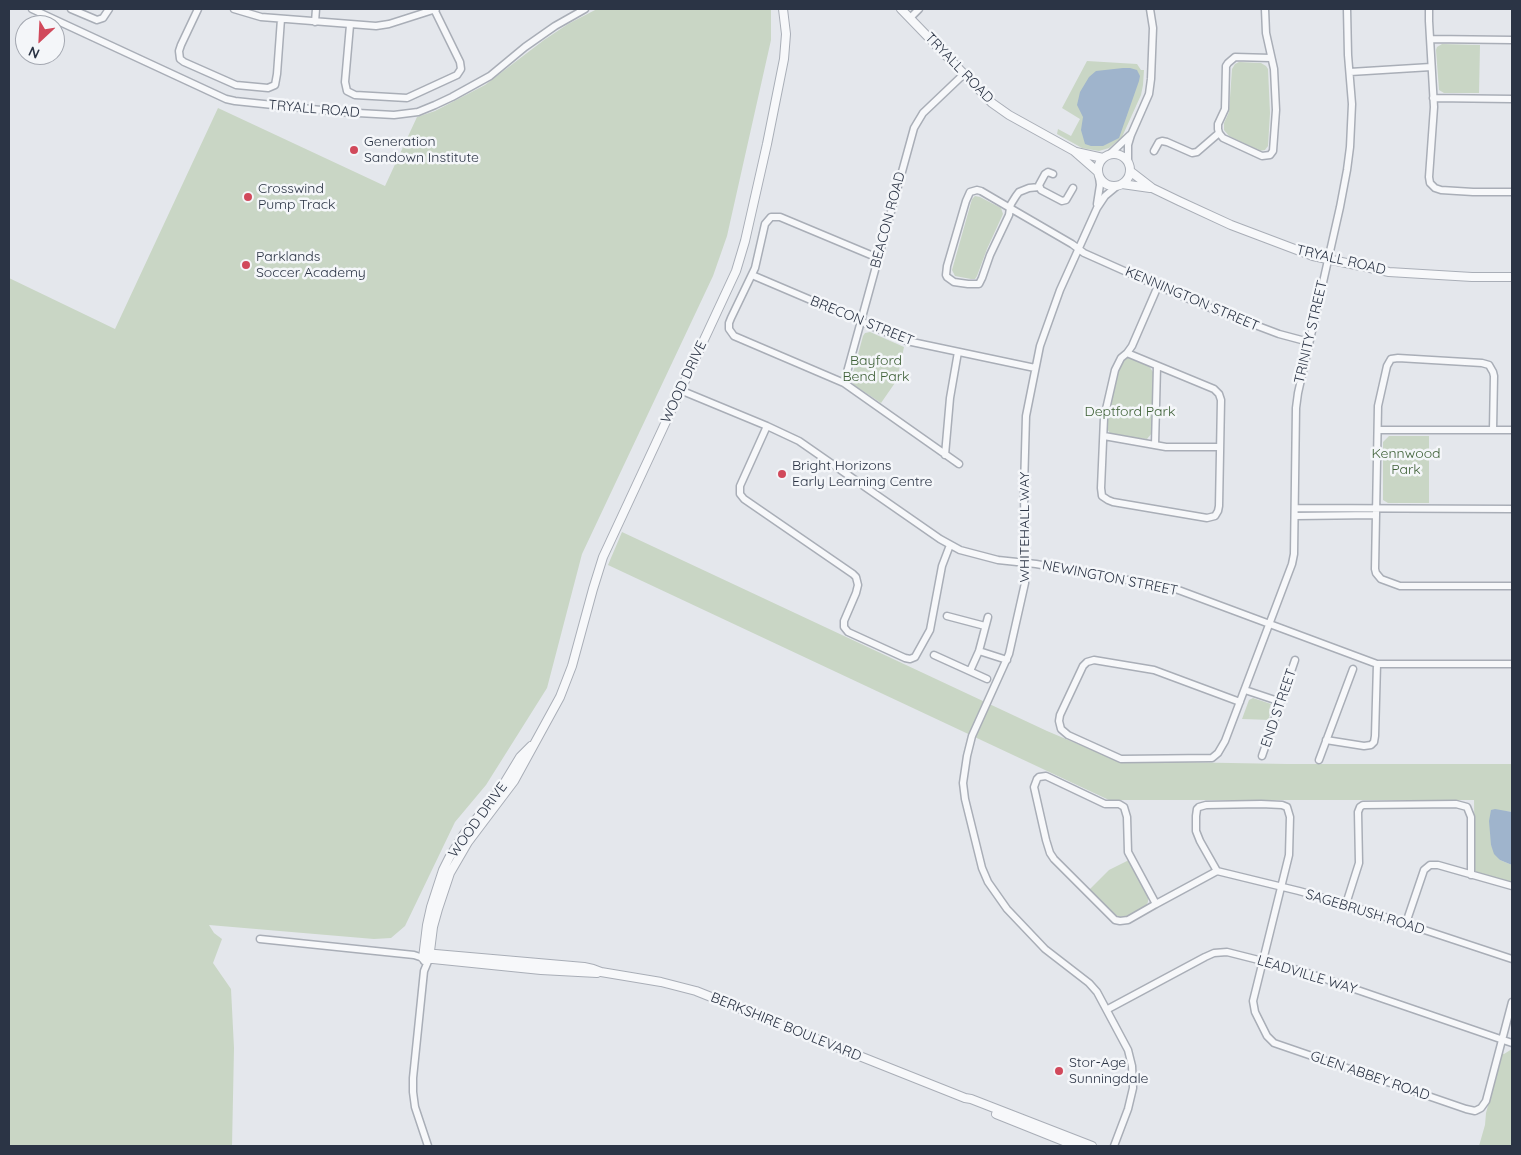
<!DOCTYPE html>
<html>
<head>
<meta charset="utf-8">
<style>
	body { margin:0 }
	#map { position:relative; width:1521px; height:1155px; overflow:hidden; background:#e4e7ec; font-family:Quicksand,sans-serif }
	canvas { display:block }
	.frame { position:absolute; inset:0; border:10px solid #2b3445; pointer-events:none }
	.north { position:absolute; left:15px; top:15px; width:50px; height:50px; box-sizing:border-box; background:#f4f6f9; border:1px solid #a4a8b1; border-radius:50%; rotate:205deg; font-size:14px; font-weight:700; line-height:20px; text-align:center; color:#2b3445 }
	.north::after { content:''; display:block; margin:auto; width:18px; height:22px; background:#d1495b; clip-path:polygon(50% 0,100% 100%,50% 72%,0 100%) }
</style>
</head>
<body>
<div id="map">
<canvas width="1521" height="1155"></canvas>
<div class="frame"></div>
<div class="north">N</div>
</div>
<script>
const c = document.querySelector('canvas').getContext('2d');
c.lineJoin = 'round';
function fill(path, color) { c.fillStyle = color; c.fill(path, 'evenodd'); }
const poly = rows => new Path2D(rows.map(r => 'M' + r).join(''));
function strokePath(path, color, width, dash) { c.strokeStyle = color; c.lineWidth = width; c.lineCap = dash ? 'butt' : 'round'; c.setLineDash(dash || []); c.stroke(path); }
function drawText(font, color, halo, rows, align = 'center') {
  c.font = font + ' Quicksand,sans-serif'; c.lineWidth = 5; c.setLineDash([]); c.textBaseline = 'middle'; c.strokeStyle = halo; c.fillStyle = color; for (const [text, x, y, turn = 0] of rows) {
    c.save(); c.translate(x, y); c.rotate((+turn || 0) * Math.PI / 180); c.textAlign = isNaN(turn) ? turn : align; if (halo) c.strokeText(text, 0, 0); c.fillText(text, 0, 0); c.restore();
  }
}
const green = poly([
	[597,9,771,9,771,40,727,236,713,276,582,554,547,688,486,785,455,822,405,926,391,938,374,939,209,925,214,933,222,939,213,963,231,989,234,1048,232,1146,9,1146,9,278,115,329,218,108,385,186,417,117,435,111,485,85,544,40,568,24],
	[1442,44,1480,45,1479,93,1444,93,1439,90,1436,50,1437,47],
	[1087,61,1137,64,1141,70,1144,70,1143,85,1141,95,1122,137,1109,148,1099,151,1082,148,1057,134,1058,129,1071,136,1080,119,1062,108],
	[1239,62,1261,63,1266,66,1268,69,1270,113,1268,146,1265,150,1260,151,1229,136,1224,130,1224,123,1229,112,1232,69,1235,64],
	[975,196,980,197,1001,208,1003,214,987,249,977,276,975,279,971,279,955,276,952,270,972,199],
	[870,332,904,347,897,380,881,403,854,385,851,380,863,336,865,333],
	[1127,358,1131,358,1149,366,1153,372,1152,433,1147,439,1113,435,1110,433,1107,429,1107,416,1118,369,1124,360],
	[1389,436,1429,436,1429,503,1388,503,1383,500,1383,442],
	[622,532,1047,731,1118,761,1287,764,1512,764,1512,812,1504,811,1491,838,1491,845,1500,860,1512,865,1512,883,1479,874,1475,871,1474,800,1109,800,608,565],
	[1253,698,1271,704,1269,710,1271,711,1269,717,1271,720,1242,719,1249,700],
	[1129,860,1148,897,1148,902,1145,907,1126,917,1118,917,1089,890,1109,870],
	[1512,1049,1512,1146,1479,1146,1485,1125,1486,1113,1501,1056,1502,1053,1504,1054]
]);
const water = poly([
	[1123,68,1130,68,1137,70,1140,76,1139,81,1119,138,1103,146,1091,146,1085,144,1081,130,1083,117,1077,105,1080,92,1089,77,1096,71],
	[1495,809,1512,812,1512,865,1500,860,1494,854,1491,845,1489,821,1491,810]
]);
const minor = poly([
	[32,9,226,99,235,101,340,112,394,115,418,112,435,105,452,97,490,76,525,47,555,26,585,9],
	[71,9,97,20,103,18,109,9],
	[198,9,181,45,179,51,180,59,184,62,236,85,268,88,275,85,277,74,281,19],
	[234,9,261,17,376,26,389,24,436,9],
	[1265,9,1266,33,1274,69,1276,110,1273,151,1270,155,1262,156,1223,138,1219,133,1218,129,1218,124,1225,109,1226,66,1228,63,1235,57,1271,58],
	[1429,9,1429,21,1434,107,1429,177,1430,183,1435,188,1441,190,1473,192,1512,192],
	[910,18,919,9],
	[315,22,316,9],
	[350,25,345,82,347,91,355,95,407,98,457,75,461,69,460,62,434,9],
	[1430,39,1512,40],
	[1350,72,1431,67],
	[1433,98,1512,99],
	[1154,151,1159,142,1162,141,1167,142,1192,153,1197,152,1219,133],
	[1110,154,1130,135],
	[1128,162,1128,145,1131,135,1149,94,1151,79,1153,28,1150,9],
	[1053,174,1048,172,1045,174,1039,185,1041,190,1062,201,1066,200,1073,188],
	[1039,187,1029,188,1019,192,1016,196,1011,204,1010,208,1009,215,990,255,982,278,979,284,968,284,954,282,947,277,946,275,947,266,966,201,970,192,977,190,981,191,1010,208,1072,244,1084,253,1093,257,1158,286,1213,309,1279,334,1309,342],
	[1097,204,1100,185,1099,177],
	[878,258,780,217,771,217,765,224,755,268,731,318,729,323,729,329,734,336,844,383,959,464],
	[752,275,907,341,1035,368],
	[1127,353,1214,389,1219,394,1221,400,1219,506,1218,511,1215,516,1207,518,1113,502,1108,500,1102,496,1101,488,1104,418,1115,370,1121,358,1127,353],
	[1127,353,1132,346,1158,286],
	[844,383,914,128,923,113,964,74],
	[680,390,767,426,799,441,940,539,960,550,998,560,1036,564,1173,588,1377,664,1512,664],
	[767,426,740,486,740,494,744,499,853,574,856,577,858,585,856,593,844,621,844,627,848,632,905,658,910,659,915,657,930,630,942,566,950,545],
	[1378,430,1512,430],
	[1493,430,1494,376,1493,372,1489,365,1482,363,1398,358,1391,359,1387,366,1378,406,1375,569,1376,573,1381,579,1400,586,1512,586],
	[1104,436,1166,447,1220,447],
	[1155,445,1157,366],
	[945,455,950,398,958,352],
	[1295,508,1512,509],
	[1295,516,1376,515],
	[947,616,985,626],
	[979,651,1007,660],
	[934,655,987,679],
	[970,671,979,651,988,617],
	[1245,690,1281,702],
	[1240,702,1154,670,1094,660,1087,662,1083,666,1060,715,1059,721,1061,729,1068,735,1121,759,1212,758,1218,753,1225,741,1292,564,1294,554,1296,408,1298,393,1340,207,1347,170,1350,147,1352,104,1348,55,1347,9],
	[1326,740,1364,746,1371,745,1374,742,1375,736,1377,664],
	[1262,756,1295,660],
	[1319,760,1353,669],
	[1046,776,1105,804,1119,804,1124,807,1127,817,1128,852,1156,904,1128,920,1120,921,1115,920,1054,859,1050,853,1046,840,1034,787,1037,779,1039,777,1046,776],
	[1217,871,1200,841,1196,831,1196,816,1197,809,1199,807,1206,805,1261,804,1282,805,1287,807,1290,817,1289,855,1253,1001,1255,1012,1267,1036,1274,1043,1466,1109,1475,1111,1481,1108,1486,1101,1512,1002],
	[1217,871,1299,891,1346,904,1512,959],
	[1156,904,1217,871],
	[1346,904,1359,863,1358,812,1360,807,1363,805,1456,804,1467,807,1471,817,1471,875],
	[1406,923,1424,870,1430,865,1438,865,1512,886],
	[260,939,414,955,423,958,424,961],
	[1108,1009,1205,957,1214,953,1227,952,1302,971,1512,1043],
	[428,1146,415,1107,413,1092,413,1078,424,971,429,959],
	[1114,1146,1128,1109,1133,1088,1132,1066,1128,1050,1097,992,1089,983,1045,949,1007,909,988,882,982,868,965,799,963,783,967,756,972,736,1009,654,1025,583,1024,488,1026,416,1040,346,1060,290,1097,208,1105,196,1117,186]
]);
const tertiary = poly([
	[901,9,992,103,1009,115,1074,151,1098,172],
	[1076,152,1103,158],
	'1098 170a16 16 0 1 1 32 0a16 16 0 1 1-32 0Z',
	[1130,171,1152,188,1179,201,1231,225,1313,256,1389,272,1472,277,1512,277],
	[1122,184,1150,188],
	[531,746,520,757,500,790,464,834,449,858,443,870,431,907,427,925,423,958,541,970,597,973],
	[424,953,584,967,593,969,601,972,661,982,696,991,965,1098,971,1099,1092,1146],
	[429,959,433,927,438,909,450,873,468,842,514,781,560,697,572,666,593,589,603,557,736,271,745,241,767,144,784,59,786,34,783,9],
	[996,1114,1076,1146]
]);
const markers = [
	[354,150,5,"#d1495b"],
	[248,197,5,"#d1495b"],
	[246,265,5,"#d1495b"],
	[782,474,5,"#d1495b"],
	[1059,1071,5,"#d1495b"]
];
const streetNames = [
	["TRYALL ROAD",959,68,46],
	["TRYALL ROAD",314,109,5],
	["BEACON ROAD",888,220,-75],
	["TRYALL ROAD",1341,260,13],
	["KENNINGTON STREET",1192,299,23],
	["BRECON STREET",862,321,22],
	["TRINITY STREET",1311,332,-77],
	["WOOD DRIVE",684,382,-65],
	["WHITEHALL WAY",1025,527,-90],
	["NEWINGTON STREET",1110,578,11],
	["END STREET",1279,708,-71],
	["WOOD DRIVE",478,820,-54],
	["SAGEBRUSH ROAD",1365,912,17],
	["LEADVILLE WAY",1307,975,17],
	["BERKSHIRE BOULEVARD",786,1027,22],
	["GLEN ABBEY ROAD",1370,1076,19]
];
const poiNames = [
	["Generation",364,142],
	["Sandown Institute",364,158],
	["Crosswind",258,189],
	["Pump Track",258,205],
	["Parklands",256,257],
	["Soccer Academy",256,273],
	["Bright Horizons",792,466],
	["Early Learning Centre",792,482],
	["Stor-Age",1069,1063],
	["Sunningdale",1069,1079]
];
const parkNames = [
	["Bayford",876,361],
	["Bend Park",876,377],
	["Deptford Park",1130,412],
	["Kennwood",1406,454],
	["Park",1406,470]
];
fill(green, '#c9d6c5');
fill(water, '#9fb4cc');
strokePath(minor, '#a9aeb7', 9);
strokePath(tertiary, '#a9aeb7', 10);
strokePath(minor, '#f7f8fa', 6);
strokePath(tertiary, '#f7f8fa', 8);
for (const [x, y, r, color] of markers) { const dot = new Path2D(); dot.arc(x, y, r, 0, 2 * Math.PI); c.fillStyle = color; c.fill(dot); strokePath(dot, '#f4f6f9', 2); }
drawText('14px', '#2b3445', '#f4f6f9', streetNames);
drawText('14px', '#2b3445', '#f4f6f9', poiNames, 'left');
drawText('14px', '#3f6138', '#f4f6f9', parkNames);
</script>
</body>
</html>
